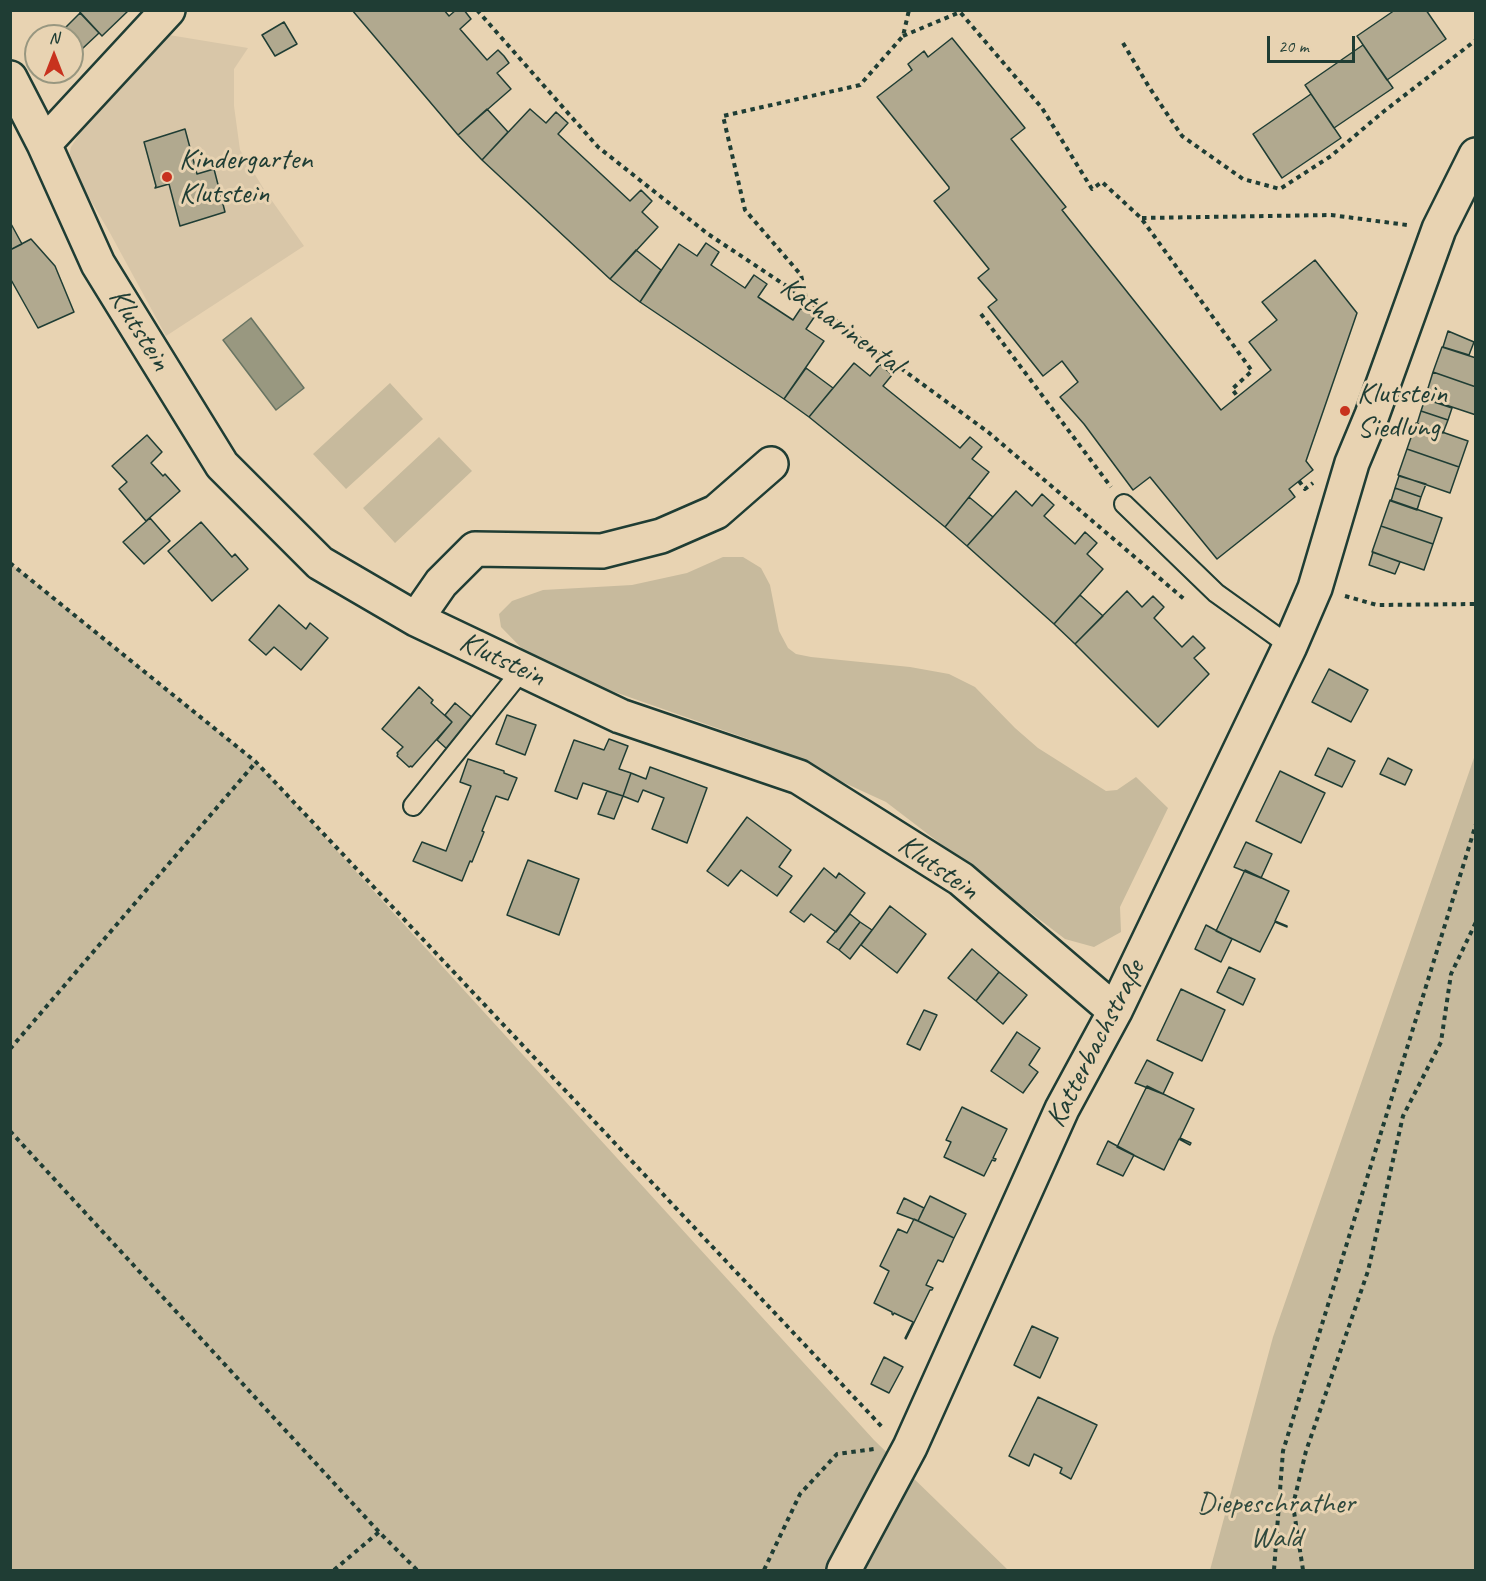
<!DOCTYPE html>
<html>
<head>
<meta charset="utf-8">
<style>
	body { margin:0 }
	#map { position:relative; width:1486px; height:1581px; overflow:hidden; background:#e8d3b2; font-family:Caveat,sans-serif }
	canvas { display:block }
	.frame { position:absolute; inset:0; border:12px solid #1f3d34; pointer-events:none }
	.north { position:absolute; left:24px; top:24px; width:60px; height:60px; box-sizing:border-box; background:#e8d3b2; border:2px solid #989780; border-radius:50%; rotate:0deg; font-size:16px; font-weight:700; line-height:24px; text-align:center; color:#1f3d34 }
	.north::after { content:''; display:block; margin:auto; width:21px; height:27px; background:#c8321e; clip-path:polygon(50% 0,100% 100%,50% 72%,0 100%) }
	.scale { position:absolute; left:1267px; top:36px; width:88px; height:27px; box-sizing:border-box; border:3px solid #1f3d34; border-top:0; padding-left:8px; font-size:18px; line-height:21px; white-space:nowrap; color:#1f3d34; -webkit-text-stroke:4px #e8d3b2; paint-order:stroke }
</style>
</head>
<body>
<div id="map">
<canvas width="1486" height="1581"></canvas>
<div class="frame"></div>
<div class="north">N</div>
<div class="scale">20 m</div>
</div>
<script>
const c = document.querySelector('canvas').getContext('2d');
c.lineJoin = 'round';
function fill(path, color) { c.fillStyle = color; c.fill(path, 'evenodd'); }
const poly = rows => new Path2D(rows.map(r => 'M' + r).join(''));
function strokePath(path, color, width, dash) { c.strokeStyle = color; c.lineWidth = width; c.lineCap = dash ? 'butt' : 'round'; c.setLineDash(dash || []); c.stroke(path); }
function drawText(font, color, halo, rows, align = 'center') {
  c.font = font + ' Caveat,sans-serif'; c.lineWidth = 6; c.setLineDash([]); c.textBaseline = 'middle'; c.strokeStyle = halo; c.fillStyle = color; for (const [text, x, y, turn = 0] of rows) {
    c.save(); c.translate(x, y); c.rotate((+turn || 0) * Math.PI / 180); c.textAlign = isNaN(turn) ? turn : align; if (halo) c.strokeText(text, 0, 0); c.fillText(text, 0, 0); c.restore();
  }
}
const built = poly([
	[169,35,248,48,234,69,234,106,240,150,265,191,304,246,166,336,110,233,68,162,71,147,80,133]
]);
const green = poly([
	[390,383,423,419,346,489,313,454],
	[439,437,472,471,395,543,363,508],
	[723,557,743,557,761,568,770,585,779,631,788,648,796,654,811,657,910,667,949,674,975,687,1015,728,1038,748,1106,791,1117,790,1136,777,1168,808,1120,907,1121,932,1094,947,1065,939,886,802,751,740,538,665,501,627,499,614,512,601,543,590,632,585,687,573],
	[10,563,256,762,874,1440,1008,1570,11,1570],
	[1475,755,1475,1570,1210,1570,1273,1337]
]);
const water = poly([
	[251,318,304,388,276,410,223,340,251,318]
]);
const building = poly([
	[78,10,129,10,102,36,78,10],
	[352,10,444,10,449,16,456,10,464,10,471,19,460,29,487,60,498,50,504,56,509,63,497,73,511,89,458,135,352,10],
	[1395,10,1426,10,1446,39,1387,80,1357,36,1395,10],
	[80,13,99,33,82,49,72,40,72,36,68,36,63,30,80,13],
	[284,22,297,44,275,56,262,35,284,22],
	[952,38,1025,128,1011,139,1066,207,1062,210,1221,410,1271,370,1249,342,1277,320,1262,302,1315,260,1357,313,1306,461,1313,470,1289,489,1295,497,1217,559,1150,477,1133,490,1084,424,1060,397,1078,382,1062,361,1043,376,988,307,997,300,978,278,989,269,934,201,949,189,949,187,877,97,912,70,908,64,924,51,928,57,952,38],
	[1363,45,1393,88,1334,128,1305,85,1363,45],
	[1311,94,1341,138,1282,178,1253,134,1311,94],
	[487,109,508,132,482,160,458,135,487,109],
	[530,109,546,123,556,112,568,123,558,134,630,201,641,190,652,201,642,212,658,227,610,279,482,160,530,109],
	[185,129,197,174,214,169,225,212,180,226,169,184,155,188,156,186,144,142,185,129],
	[10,222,22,244,10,250,10,222],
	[31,239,55,266,74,312,38,328,10,278,10,250,31,239],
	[706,243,719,252,711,265,745,288,754,275,767,284,758,297,793,320,801,308,815,316,806,329,824,341,784,399,640,302,679,244,697,256,706,243],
	[636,250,661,270,640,302,610,279,636,250],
	[1448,331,1474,342,1469,355,1443,347,1448,331],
	[1442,347,1476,358,1476,387,1433,372,1442,347],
	[854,363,870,376,880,364,892,375,883,386,960,448,970,437,982,447,972,459,989,472,945,527,809,417,854,363],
	[806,368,833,388,809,417,784,399,806,368],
	[1433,372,1476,387,1476,415,1425,398,1433,372],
	[1425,399,1452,408,1448,420,1421,411,1425,399],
	[1421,411,1448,420,1443,433,1417,424,1421,411],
	[1416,423,1468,441,1459,467,1407,449,1416,423],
	[147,435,162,452,151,463,163,476,165,474,180,491,146,521,119,489,127,482,112,466,147,435],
	[1407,449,1459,467,1450,493,1398,475,1407,449],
	[1399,476,1426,484,1421,497,1395,488,1399,476],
	[1395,488,1421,497,1417,510,1391,501,1395,488],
	[1016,491,1032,506,1042,494,1054,505,1044,516,1075,544,1085,532,1097,543,1087,554,1103,569,1054,624,967,546,1016,491],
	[969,497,993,517,967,546,945,527,969,497],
	[1390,500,1442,518,1433,544,1381,526,1390,500],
	[150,518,170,541,144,564,123,542,150,518],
	[201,522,232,557,235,554,248,569,212,601,168,551,201,522],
	[1381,526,1433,544,1424,570,1372,552,1381,526],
	[1373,552,1400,562,1395,574,1369,565,1373,552],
	[1127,591,1142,607,1153,596,1164,607,1154,618,1182,647,1193,636,1205,648,1194,658,1209,674,1158,727,1075,644,1127,591],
	[1080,595,1103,616,1075,644,1054,624,1080,595],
	[279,605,306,629,310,623,328,638,301,670,274,647,266,655,249,640,279,605],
	[1329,669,1368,690,1351,722,1312,702,1329,669],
	[419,687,433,700,431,703,452,722,412,767,411,766,409,767,397,756,398,754,397,753,403,747,382,729,419,687],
	[455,703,474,719,447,749,437,740,452,722,445,715,455,703],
	[507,715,536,725,525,755,496,744,507,715],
	[609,739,628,746,619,769,631,773,623,796,583,783,577,799,555,791,574,740,604,750,609,739],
	[1328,748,1355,761,1342,787,1315,775,1328,748],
	[1388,758,1412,770,1405,785,1380,774,1388,758],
	[468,759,504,771,504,773,517,778,508,800,496,796,482,831,484,832,472,862,470,861,462,881,413,861,422,842,446,851,471,786,460,782,468,759],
	[650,767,707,788,687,843,652,829,664,798,643,790,638,802,623,796,631,773,646,779,650,767],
	[1280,771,1325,793,1301,843,1256,821,1280,771],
	[607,791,623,796,614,819,598,814,607,791],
	[747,817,791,850,779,867,792,876,777,896,741,870,728,886,707,871,747,817],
	[1246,842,1272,854,1261,878,1234,867,1246,842],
	[528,860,579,879,559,935,507,915,528,860],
	[824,868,836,878,839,873,865,893,836,932,811,914,804,922,790,912,824,868],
	[1245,870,1289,891,1275,921,1287,926,1287,927,1275,922,1260,952,1216,931,1245,870],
	[890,906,926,934,897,973,861,945,890,906],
	[850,914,860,922,839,950,827,942,850,914],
	[860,922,872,930,850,959,839,950,860,922],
	[1206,925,1232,939,1221,962,1195,949,1206,925],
	[972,949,999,972,976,1001,948,978,972,949],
	[1229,967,1255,979,1243,1005,1217,992,1229,967],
	[999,972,1027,995,1003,1024,976,1001,999,972],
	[1181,989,1225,1010,1202,1061,1157,1040,1181,989],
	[924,1010,937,1015,920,1050,907,1044,924,1010],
	[1017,1032,1040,1048,1029,1065,1038,1072,1023,1093,991,1071,1017,1032],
	[1147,1060,1173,1073,1163,1094,1135,1083,1147,1060],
	[1147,1086,1194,1109,1180,1138,1191,1143,1190,1145,1179,1139,1164,1170,1117,1147,1147,1086],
	[962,1107,1007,1129,993,1158,996,1159,995,1161,992,1160,984,1176,944,1157,951,1142,946,1140,962,1107],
	[1108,1141,1134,1155,1123,1176,1097,1164,1108,1141],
	[930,1196,966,1214,954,1238,918,1221,930,1196],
	[904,1198,924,1208,918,1221,897,1213,904,1198],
	[914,1219,954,1238,943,1262,938,1260,926,1285,933,1288,932,1290,930,1290,906,1339,905,1338,913,1322,894,1313,893,1315,892,1314,892,1312,874,1303,889,1271,880,1266,898,1229,907,1233,914,1219],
	[1032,1326,1058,1338,1040,1378,1014,1365,1032,1326],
	[884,1357,903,1367,889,1393,871,1384,884,1357],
	[1038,1397,1097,1425,1071,1479,1060,1473,1062,1468,1034,1454,1029,1466,1009,1456,1038,1397]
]);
const path = poly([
	[477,10,598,147,708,234,806,299,988,432,1184,599],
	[903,36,960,12,1042,108,1092,189,1102,182,1141,218,1252,371,1232,389,1238,397],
	[1123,43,1149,87,1182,136,1243,179,1280,189,1331,156,1383,112,1476,40],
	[1142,218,1331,215,1407,225],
	[806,298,801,275,745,210,723,116,860,85,903,36,909,10],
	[981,314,1111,487],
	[1299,481,1305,489,1313,483],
	[10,563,256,762,884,1429],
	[1345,596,1377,605,1476,604],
	[10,1049,256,762],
	[10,1131,379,1532,417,1570],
	[334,1570,379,1532],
	[764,1570,800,1494,837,1454,874,1449],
	[1274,1570,1283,1451,1476,824],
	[1303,1570,1293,1505,1306,1451,1368,1271,1403,1116,1441,1042,1451,974,1476,922]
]);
const lane = poly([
	[1124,504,1216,593,1290,646],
	[413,806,522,670]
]);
const street = poly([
	[10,78,44,144,98,264,222,465,320,563,416,619,620,716,799,777,961,879,1115,1011],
	[44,144,168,10],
	[416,619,441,583,475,549,602,551,661,536,716,512,771,464],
	[844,1570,910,1447,1062,1109,1115,1011,1290,646,1315,588,1352,463,1372,415,1439,229,1476,155]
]);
const markers = [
	[167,177,6,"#c8321e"],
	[1345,411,6,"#c8321e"]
];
const poiNames = [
	["Kindergarten",179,160],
	["Klutstein",179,194],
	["Klutstein",1357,394],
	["Siedlung",1357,428]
];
const streetNames = [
	["Katharinental",841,326,36],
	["Klutstein",139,330,58],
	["Klutstein",502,660,25],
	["Klutstein",938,868,35],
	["Katterbachstraße",1096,1044,-63]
];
const parkNames = [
	["Diepeschrather",1276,1504],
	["Wald",1276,1538]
];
fill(built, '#d8c6a8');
fill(green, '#c7ba9d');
fill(water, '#999880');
strokePath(water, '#687462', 1.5);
fill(building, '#b1a98f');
strokePath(building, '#1f3d34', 1.5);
strokePath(lane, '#1f3d34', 22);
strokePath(street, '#1f3d34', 38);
strokePath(path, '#1f3d34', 4, [4.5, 4.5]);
strokePath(lane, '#e8d3b2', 18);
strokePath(street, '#e8d3b2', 33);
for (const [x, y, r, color] of markers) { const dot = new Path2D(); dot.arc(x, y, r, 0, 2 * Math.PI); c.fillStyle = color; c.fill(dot); strokePath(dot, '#e8d3b2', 2); }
drawText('30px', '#1f3d34', '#e8d3b2', poiNames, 'left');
drawText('30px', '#1f3d34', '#e8d3b2', streetNames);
drawText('30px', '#304a3e', '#e8d3b2', parkNames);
</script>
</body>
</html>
